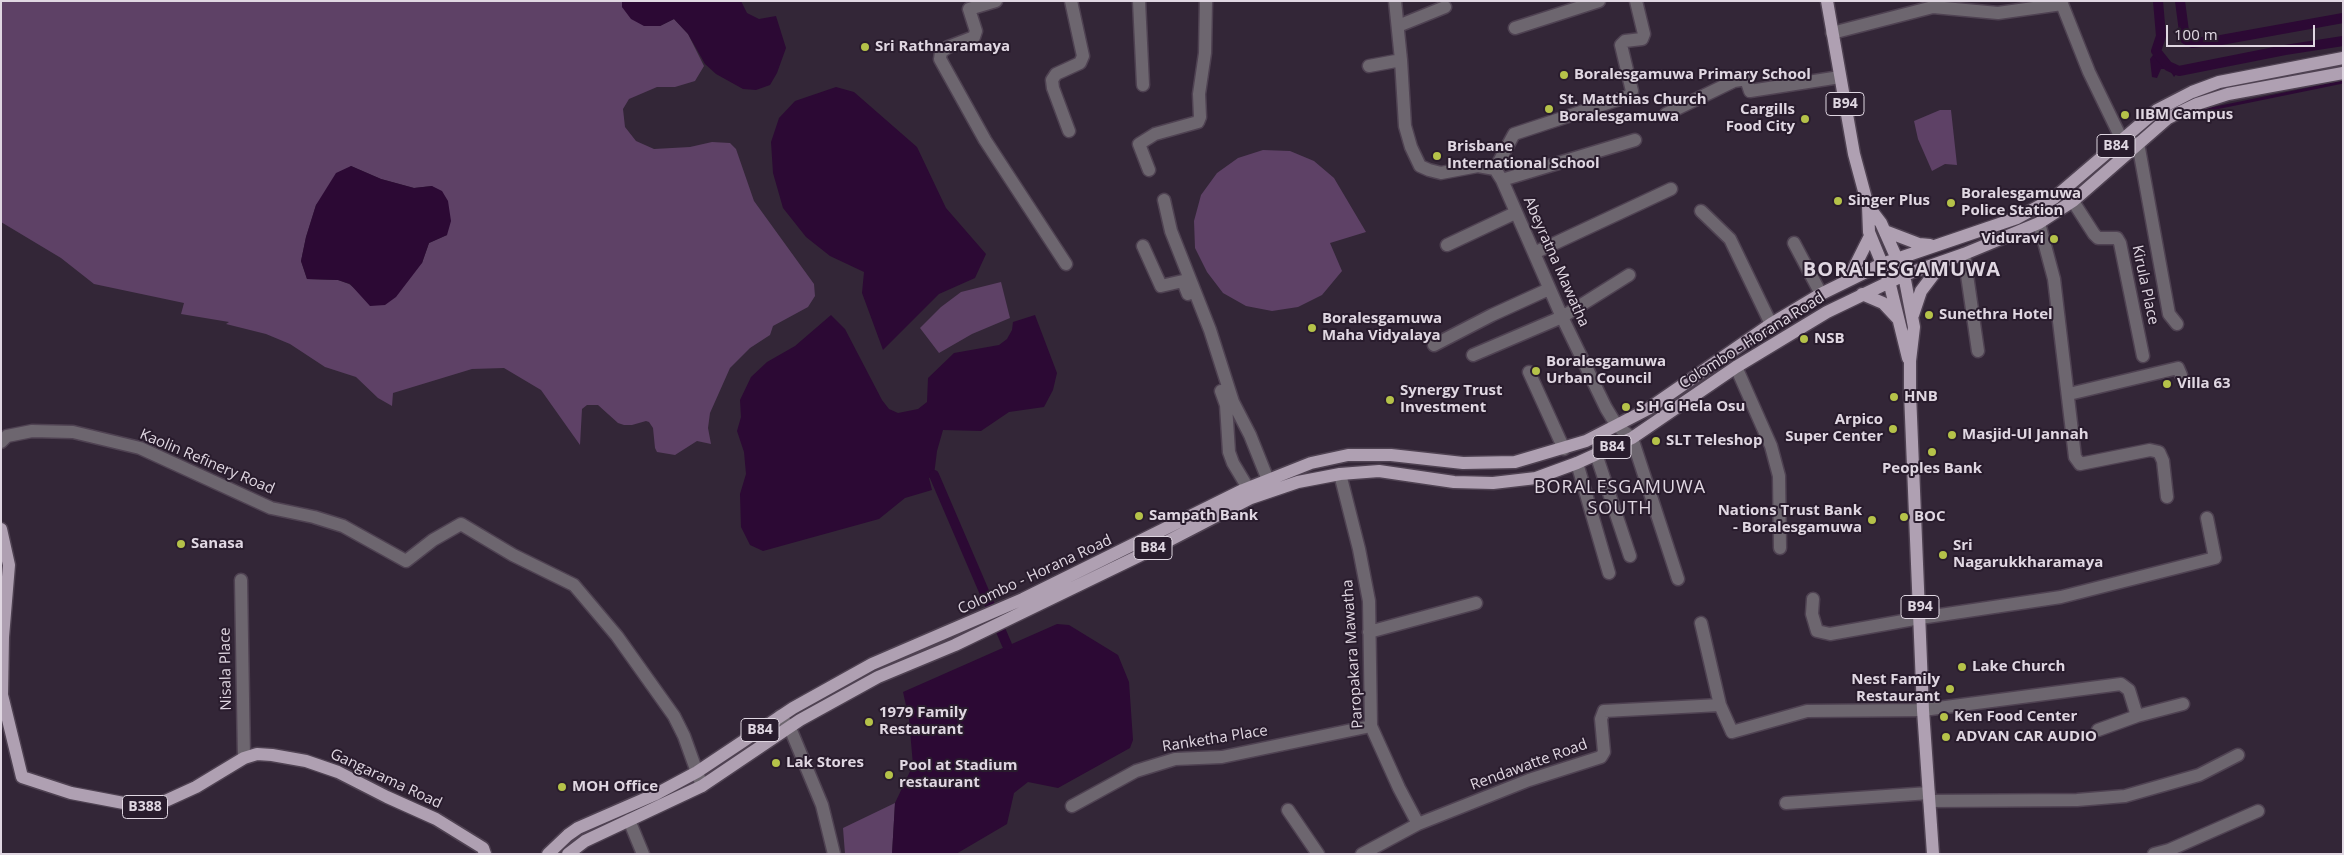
<!DOCTYPE html>
<html>
<head>
<meta charset="utf-8">
<style>
	body { margin:0 }
	#map { position:relative; width:2344px; height:855px; overflow:hidden; background:#332637; font-family:"Open Sans",sans-serif }
	canvas { display:block }
	.frame { position:absolute; inset:0; border:2px solid #e0d7e2; pointer-events:none }
	.scale { position:absolute; left:2166px; top:25px; width:149px; height:22px; box-sizing:border-box; border:2px solid #e0d7e2; border-top:0; padding-left:6px; font-size:15px; line-height:18px; white-space:nowrap; color:#e0d7e2; -webkit-text-stroke:4px #291c2d; paint-order:stroke }
</style>
</head>
<body>
<div id="map">
<canvas width="2344" height="855"></canvas>
<div class="frame"></div>
<div class="scale">100 m</div>
</div>
<script>
const c = document.querySelector('canvas').getContext('2d');
c.lineJoin = 'round';
function fill(path, color) { c.fillStyle = color; c.fill(path, 'evenodd'); }
const poly = rows => new Path2D(rows.map(r => 'M' + r).join(''));
function strokePath(path, color, width, dash) { c.strokeStyle = color; c.lineWidth = width; c.lineCap = dash ? 'butt' : 'round'; c.setLineDash(dash || []); c.stroke(path); }
function drawText(font, color, halo, rows, align = 'center') {
  c.font = font + ' "Open Sans",sans-serif'; c.lineWidth = 4; c.setLineDash([]); c.textBaseline = 'middle'; c.strokeStyle = halo; c.fillStyle = color; for (const [text, x, y, turn = 0] of rows) {
    c.save(); c.translate(x, y); c.rotate((+turn || 0) * Math.PI / 180); c.textAlign = isNaN(turn) ? turn : align; if (halo) c.strokeText(text, 0, 0); c.fillText(text, 0, 0); c.restore();
  }
}
const green = poly([
	[1,1,622,1,622,7,660,26,674,19,688,34,704,66,695,81,675,87,657,87,629,99,623,109,625,127,636,141,654,149,690,147,712,142,730,143,736,149,754,201,814,284,815,296,808,307,773,326,770,335,750,348,730,368,710,413,708,428,711,444,697,441,675,455,657,452,655,448,653,428,649,422,646,421,632,425,624,425,618,423,598,405,587,405,582,409,580,445,541,390,504,368,472,369,393,393,392,406,378,398,356,377,325,367,290,344,266,334,226,324,229,322,181,314,184,303,94,284,61,258,1,222],
	[351,166,381,179,414,188,432,186,447,235,429,243,422,263,357,290,349,284,338,280,307,279,301,261,306,237,316,205],
	[1940,110,1951,110,1957,165,1945,164,1932,171,1918,139,1914,121],
	[1263,150,1290,151,1314,161,1334,178,1366,232,1330,243,1342,271,1322,295,1298,307,1272,311,1246,306,1223,293,1207,272,1195,248,1194,221,1201,195,1217,173,1238,158],
	[1001,282,1010,318,972,334,939,353,920,328,941,307,961,292],
	[895,803,892,854,845,854,843,828]
]);
const water = poly([
	[622,1,741,1,747,13,759,19,776,16,786,48,777,73,770,85,756,90,743,89,716,74,705,64,688,34,674,19,660,26,644,26,631,19,622,7],
	[2156,51,2179,71,2174,77,2169,69,2161,69,2157,78,2152,77,2150,59],
	[836,87,854,92,917,147,946,208,986,254,975,278,939,294,883,350,862,293,864,272,830,256,806,237,783,208,773,173,771,142,779,118,795,101],
	[351,166,381,179,414,188,432,186,442,191,448,201,451,221,447,235,429,243,422,263,396,297,385,305,370,306,350,284,338,280,307,279,301,261,306,237,316,205,336,173],
	[831,315,845,329,882,400,889,409,898,413,918,409,927,402,928,378,954,353,999,345,1007,339,1012,330,1013,322,1035,315,1057,373,1053,390,1044,407,1009,412,981,431,943,430,937,451,934,475,929,478,932,490,905,498,879,519,763,551,750,545,741,527,740,494,746,474,744,452,737,431,741,417,740,400,751,377,767,362,795,346],
	[1057,624,1069,625,1118,655,1129,682,1133,740,1130,748,1058,788,1028,782,1014,793,1007,824,956,854,892,854,895,803,913,765,909,719,903,692]
]);
const stream = poly([
	[2201,111,2343,82]
]);
const canal = poly([
	[2158,1,2161,36,2156,51,2168,66,2179,71,2285,50,2343,41],
	[2180,1,2185,39,2192,43,2221,40,2343,18],
	[934,475,1007,645]
]);
const minor = poly([
	[996,1,969,9,976,31,974,37,948,47,941,52,940,59,985,140,1066,264],
	[1139,1,1143,85],
	[1395,1,1401,60,1405,126,1411,147,1420,166,1429,170,1441,173,1478,166,1495,169,1502,180,1562,317,1606,408,1617,426,1632,438,1678,579],
	[1398,26,1445,7],
	[1515,28,1599,1],
	[1832,33,1933,7,1998,13,2062,4,2089,72,2122,140],
	[1369,66,1401,60],
	[1666,114,1734,81,1746,79,1750,91,1840,77],
	[1069,131,1053,88,1052,80,1056,74,1080,63,1083,56,1071,1],
	[2138,143,2169,314,2177,324],
	[1495,169,1514,134,1629,96,1632,91,1621,45,1625,41,1642,39,1644,34,1636,1],
	[1149,170,1139,144,1155,134,1198,122,1200,117,1199,94,1205,53,1206,1],
	[1502,180,1635,140],
	[2067,192,2094,234,2098,238,2117,238,2120,243,2143,356],
	[1164,200,1171,231,1210,330,1233,402,1250,435,1268,480],
	[1701,211,1730,239,1771,324],
	[2039,223,2054,279,2075,457,2080,464,2150,450,2159,452,2163,461,2167,497],
	[1794,243,1821,294],
	[1447,245,1515,213],
	[1143,246,1161,286,1183,281,1188,294],
	[1534,253,1671,189],
	[1964,254,1978,351],
	[1434,345,1492,315,1549,289],
	[1473,355,1562,317,1629,275],
	[1736,367,1771,446,1779,476,1780,548],
	[1529,372,1564,449],
	[1221,391,1226,405,1229,452,1233,463,1248,488],
	[2069,394,2178,368,2181,375],
	[1,442,7,436,32,431,73,432,140,448,271,508,314,517,343,526,406,561,433,540,461,524,513,555,574,585,617,636,674,716,684,736,702,786],
	[1596,454,1630,556],
	[1577,463,1609,573],
	[1340,474,1359,549,1369,601,1371,726,1399,788,1418,824],
	[241,580,244,758],
	[1813,599,1812,614,1817,631,1830,634,1920,618,2061,597,2215,558,2207,518],
	[1701,623,1720,705],
	[1369,632,1476,603],
	[780,716,790,728,822,805,834,854],
	[2098,730,2137,716,2183,704],
	[1929,801,2077,800,2125,796,2199,775,2238,755],
	[1786,803,1929,793],
	[1072,806,1136,771,1175,759,1222,757,1371,726],
	[1288,810,1318,854],
	[629,820,643,854],
	[1362,854,1418,824,1529,780,1601,757,1604,752,1601,719,1604,711,1720,705,1732,732,1807,711,1923,710,2121,684,2129,690,2137,716],
	[2154,854,2169,850,2258,811]
]);
const major = poly([
	[1827,1,1854,154,1868,206,1869,232,1889,281,1908,358],
	[1868,206,1881,223,1897,259,1904,275,1914,327,1910,361,1910,393,1923,710,1933,854],
	[1885,231,1919,244,1930,245],
	[1848,280,1870,236],
	[1862,294,1883,303,1897,318],
	[1913,315,1921,291,1943,262],
	[1,529,9,565,3,637,2,695,22,777,71,793,150,808,196,787,244,758,257,754,272,755,306,761,338,772,387,797,436,819,483,848,485,854],
	[548,854,568,835,578,828,656,794,697,772,793,708,872,664,1023,599,1243,490,1311,463,1348,455,1391,455,1463,463,1515,462,1586,441,1648,409,1771,324,1821,294,1882,264,2017,218,2054,198,2157,110,2192,92,2219,82,2343,58],
	[568,854,585,841,702,786,800,720,878,677,955,645,1145,553,1251,498,1298,482,1340,474,1379,471,1454,482,1493,483,1536,478,1577,463,1632,438,1736,367,1827,312,1904,275,1964,254,2039,223,2073,201,2168,118,2197,104,2228,94,2343,73]
]);
const markers = [
	[865,47,5,"#b5c249"],
	[1564,75,5,"#b5c249"],
	[1549,109,5,"#b5c249"],
	[2125,115,5,"#b5c249"],
	[1805,119,5,"#b5c249"],
	[1437,156,5,"#b5c249"],
	[1838,201,5,"#b5c249"],
	[1951,203,5,"#b5c249"],
	[2054,239,5,"#b5c249"],
	[1929,315,5,"#b5c249"],
	[1312,328,5,"#b5c249"],
	[1804,339,5,"#b5c249"],
	[1536,371,5,"#b5c249"],
	[2167,384,5,"#b5c249"],
	[1894,397,5,"#b5c249"],
	[1390,400,5,"#b5c249"],
	[1626,407,5,"#b5c249"],
	[1893,429,5,"#b5c249"],
	[1952,435,5,"#b5c249"],
	[1656,441,5,"#b5c249"],
	[1932,452,5,"#b5c249"],
	[1139,516,5,"#b5c249"],
	[1904,517,5,"#b5c249"],
	[1872,520,5,"#b5c249"],
	[181,544,5,"#b5c249"],
	[1943,555,5,"#b5c249"],
	[1962,667,5,"#b5c249"],
	[1950,689,5,"#b5c249"],
	[1944,717,5,"#b5c249"],
	[869,722,5,"#b5c249"],
	[1946,737,5,"#b5c249"],
	[776,763,5,"#b5c249"],
	[889,775,5,"#b5c249"],
	[562,787,5,"#b5c249"]
];
const shields = [
	[1845,104,38],
	[2116,146,38],
	[1612,447,38],
	[1153,548,38],
	[1920,607,38],
	[760,730,38],
	[145,807,45]
];
const shieldNames = [
	["B94",1845,104],
	["B84",2116,146],
	["B84",1612,447],
	["B84",1153,548],
	["B94",1920,607],
	["B84",760,730],
	["B388",145,807]
];
const poiNames = [
	["Sri Rathnaramaya",875,47],
	["Boralesgamuwa Primary School",1574,75],
	["St. Matthias Church",1559,100],
	["Boralesgamuwa",1559,117],
	["Cargills",1795,110,"right"],
	["Food City",1795,127,"right"],
	["IIBM Campus",2135,115],
	["Brisbane",1447,147],
	["International School",1447,164],
	["Boralesgamuwa",1961,194],
	["Police Station",1961,211],
	["Singer Plus",1848,201],
	["Viduravi",2044,239,"right"],
	["Sunethra Hotel",1939,315],
	["Boralesgamuwa",1322,319],
	["Maha Vidyalaya",1322,336],
	["NSB",1814,339],
	["Boralesgamuwa",1546,362],
	["Urban Council",1546,379],
	["Villa 63",2177,384],
	["Synergy Trust",1400,391],
	["Investment",1400,408],
	["HNB",1904,397],
	["S H G Hela Osu",1636,407],
	["Arpico",1883,420,"right"],
	["Super Center",1883,437,"right"],
	["Masjid-Ul Jannah",1962,435],
	["SLT Teleshop",1666,441],
	["Peoples Bank",1932,469,"center"],
	["Nations Trust Bank",1862,511,"right"],
	["- Boralesgamuwa",1862,528,"right"],
	["Sampath Bank",1149,516],
	["BOC",1914,517],
	["Sanasa",191,544],
	["Sri",1953,546],
	["Nagarukkharamaya",1953,563],
	["Lake Church",1972,667],
	["Nest Family",1940,680,"right"],
	["Restaurant",1940,697,"right"],
	["1979 Family",879,713],
	["Restaurant",879,730],
	["Ken Food Center",1954,717],
	["ADVAN CAR AUDIO",1956,737],
	["Lak Stores",786,763],
	["Pool at Stadium",899,766],
	["restaurant",899,783],
	["MOH Office",572,787]
];
const streetNames = [
	["Abeyratna Mawatha",1556,262,66],
	["Kirula Place",2145,285,78],
	["Colombo - Horana Road",1752,341,-32],
	["Kaolin Refinery Road",207,462,23],
	["Colombo - Horana Road",1035,575,-25],
	["Paropakara Mawatha",1353,654,-94],
	["Nisala Place",226,669,-91],
	["Ranketha Place",1215,739,-9],
	["Rendawatte Road",1529,765,-20],
	["Gangarama Road",386,779,25]
];
const quarterNames = [
	["BORALESGAMUWA",1620,488],
	["SOUTH",1620,509]
];
const districtNames = [
	["BORALESGAMUWA",1902,270]
];
fill(green, '#5e4166');
fill(water, '#2c0934');
strokePath(stream, '#2c0934', 3);
strokePath(canal, '#2c0934', 10);
strokePath(minor, '#4f4252', 15);
strokePath(major, '#4f4252', 15);
strokePath(minor, '#6d666f', 12);
strokePath(major, '#afa0b2', 12);
for (const [x, y, r, color] of markers) { const dot = new Path2D(); dot.arc(x, y, r, 0, 2 * Math.PI); c.fillStyle = color; c.fill(dot); strokePath(dot, '#291c2d', 2); }
for (const [x, y, w] of shields) { const box = new Path2D(); box.roundRect(x - w / 2, y - 11.5, w, 23, 4); c.fillStyle = '#291c2d'; c.fill(box); strokePath(box, '#e0d7e2', 1); }
drawText('bold 14px', '#e0d7e2', null, shieldNames);
drawText('bold 15px', '#e0d7e2', '#291c2d', poiNames, 'left');
drawText('15px', '#e0d7e2', '#291c2d', streetNames);
c.letterSpacing = '1px';
drawText('18px', '#e0d7e2', '#291c2d', quarterNames);
c.letterSpacing = '0px';
c.letterSpacing = '1px';
drawText('bold 20px', '#e0d7e2', '#291c2d', districtNames);
c.letterSpacing = '0px';
</script>
</body>
</html>
